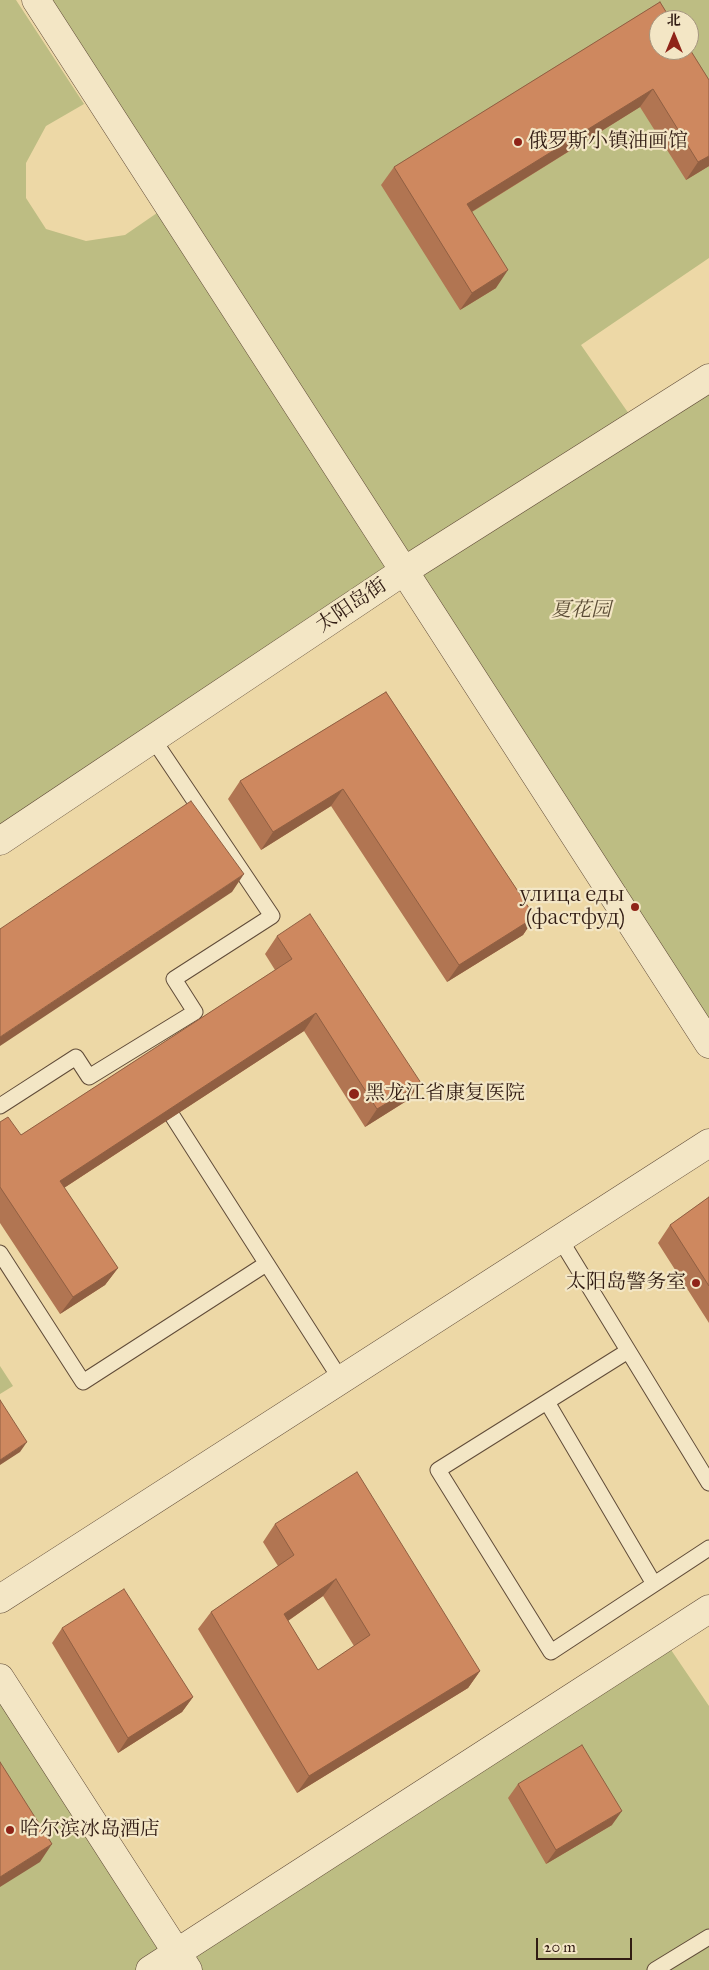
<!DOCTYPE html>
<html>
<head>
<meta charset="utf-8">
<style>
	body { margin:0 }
	#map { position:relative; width:709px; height:1970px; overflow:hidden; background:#edd8a6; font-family:"IM FELL Great Primer","Noto Serif SC",serif }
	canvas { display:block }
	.north { position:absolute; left:649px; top:10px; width:50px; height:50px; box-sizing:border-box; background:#f3e6c5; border:1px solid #a5957e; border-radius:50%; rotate:0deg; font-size:14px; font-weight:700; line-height:20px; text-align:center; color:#311c13 }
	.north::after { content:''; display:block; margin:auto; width:18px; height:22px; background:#8f2418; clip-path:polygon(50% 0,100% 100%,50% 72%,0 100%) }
	.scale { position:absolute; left:536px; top:1938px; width:96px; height:22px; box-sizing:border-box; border:2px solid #311c13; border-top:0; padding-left:6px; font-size:15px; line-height:18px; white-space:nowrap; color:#311c13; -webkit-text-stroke:4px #f3e6c5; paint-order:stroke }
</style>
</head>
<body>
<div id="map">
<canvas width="709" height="1970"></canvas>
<div class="north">北</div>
<div class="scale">20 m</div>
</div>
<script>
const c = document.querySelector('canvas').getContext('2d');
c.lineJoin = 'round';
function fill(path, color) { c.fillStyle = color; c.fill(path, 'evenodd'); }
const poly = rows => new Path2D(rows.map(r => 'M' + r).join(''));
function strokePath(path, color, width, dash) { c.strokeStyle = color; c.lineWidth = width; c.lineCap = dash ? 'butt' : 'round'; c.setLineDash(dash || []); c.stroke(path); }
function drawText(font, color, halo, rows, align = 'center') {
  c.font = font + ' "IM FELL Great Primer","Noto Serif SC",serif'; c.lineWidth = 4.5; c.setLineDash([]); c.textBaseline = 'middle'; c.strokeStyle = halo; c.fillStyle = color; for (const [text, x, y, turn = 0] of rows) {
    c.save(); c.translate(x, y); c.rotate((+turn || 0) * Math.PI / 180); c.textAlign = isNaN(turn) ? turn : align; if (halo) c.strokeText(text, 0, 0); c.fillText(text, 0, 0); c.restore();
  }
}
const green = poly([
	[0,0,16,0,84,104,46,126,26,163,26,198,46,229,86,241,125,235,157,213,390,574,0,838],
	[35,0,709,0,709,258,581,345,636,424,709,378,709,1044],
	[659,20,689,20,689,50,659,50],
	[0,1366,13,1386,0,1394],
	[663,1638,709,1706,709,1970,0,1970,0,1678,177,1953]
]);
const lane = poly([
	[0,1106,76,1057,89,1077,195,1012,174,979,272,916,153,739],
	[173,1117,341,1380],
	[560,1239,709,1483],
	[0,1253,83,1382,266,1264],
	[628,1351,438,1470,551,1652,709,1548],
	[547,1402,654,1584],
	[655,1970,709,1937]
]);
const street = poly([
	[36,0,709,1044],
	[0,841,404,571,709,378],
	[0,1599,709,1143],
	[0,1678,188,1970],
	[150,1970,709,1609]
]);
const wall = poly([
	[660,2,709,80,709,166,686,180,640,107,472,212,496,288,460,310,381,185,394,167],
	[386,692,535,917,523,935,447,982,331,806,261,850,228,799,240,781],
	[277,936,408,1100,365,1127,304,1031,64,1188,118,1268,105,1285,60,1314,0,1223,0,1122,21,1135,275,970,265,954],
	[709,1197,709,1323,658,1243,670,1225],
	[275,1524,480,1671,468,1688,297,1793,198,1629,211,1612,278,1566,263,1542],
	[323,1596,354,1646,318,1670,288,1621],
	[62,1628,193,1697,182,1712,118,1753,52,1643],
	[518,1784,612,1825,546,1864,508,1798]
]);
const shadedWall = poly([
	[653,89,640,107,455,222,467,204],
	[709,156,709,166,686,180,698,162],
	[508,270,496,288,460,310,472,293],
	[343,789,331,806,261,850,273,832],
	[244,874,232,892,0,1046,0,1037],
	[535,917,523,935,447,982,459,965],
	[316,1013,304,1031,47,1199,60,1181],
	[421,1083,408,1100,365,1127,377,1109],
	[118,1268,105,1285,60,1314,73,1297],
	[27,1442,20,1452,0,1465,0,1460],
	[336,1579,323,1596,272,1632,284,1614],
	[480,1671,468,1688,297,1793,309,1776],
	[193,1697,182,1712,118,1753,128,1738],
	[622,1811,612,1825,546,1864,556,1850],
	[52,1844,40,1862,0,1887,0,1877]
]);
const building = poly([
	[660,2,671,20,659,20,659,50,689,50,689,48,709,80,709,156,698,162,653,89,467,204,508,270,472,293,394,167,660,2],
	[386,692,535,917,459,965,343,789,273,832,240,781,386,692],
	[191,801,244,874,0,1037,0,929,191,801],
	[310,914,421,1083,377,1109,316,1013,60,1181,118,1268,73,1297,0,1187,0,1122,8,1117,21,1135,292,959,277,936,310,914],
	[709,1197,709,1286,670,1225,709,1197],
	[0,1400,27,1442,0,1460,0,1400],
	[357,1472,480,1671,309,1776,211,1612,294,1555,275,1524,357,1472],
	[336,1579,370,1635,318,1670,284,1614,336,1579],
	[124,1589,193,1697,128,1738,62,1628,124,1589],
	[582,1745,622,1811,556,1850,518,1784,582,1745],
	[0,1762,52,1844,0,1877,0,1762]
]);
const markers = [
	[518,142,5,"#8f2418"],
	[635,907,5,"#8f2418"],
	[354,1094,6,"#8f2418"],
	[696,1283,5,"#8f2418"],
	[10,1830,5,"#8f2418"]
];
const poiNames = [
	["俄罗斯小镇油画馆",528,142],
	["улица еды",625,896,"right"],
	["(фастфуд)",625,919,"right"],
	["黑龙江省康复医院",365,1094],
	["太阳岛警务室",686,1283,"right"],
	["哈尔滨冰岛酒店",20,1830]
];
const streetNames = [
	["太阳岛街",352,606,-34]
];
const parkNames = [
	["夏花园",581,611]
];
fill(green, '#bdbd83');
strokePath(lane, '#604b38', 17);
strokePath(street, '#604b38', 29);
strokePath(lane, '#f3e6c5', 15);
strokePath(street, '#f3e6c5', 28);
fill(wall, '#b17552');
fill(shadedWall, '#905f42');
fill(building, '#ce885f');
strokePath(building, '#905f42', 1);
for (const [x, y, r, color] of markers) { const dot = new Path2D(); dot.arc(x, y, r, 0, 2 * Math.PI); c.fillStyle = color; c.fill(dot); strokePath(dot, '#f3e6c5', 2); }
drawText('20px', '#311c13', '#f3e6c5', poiNames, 'left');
drawText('20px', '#311c13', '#f3e6c5', streetNames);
drawText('italic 20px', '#5b4c35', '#f3e6c5', parkNames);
</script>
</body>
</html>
